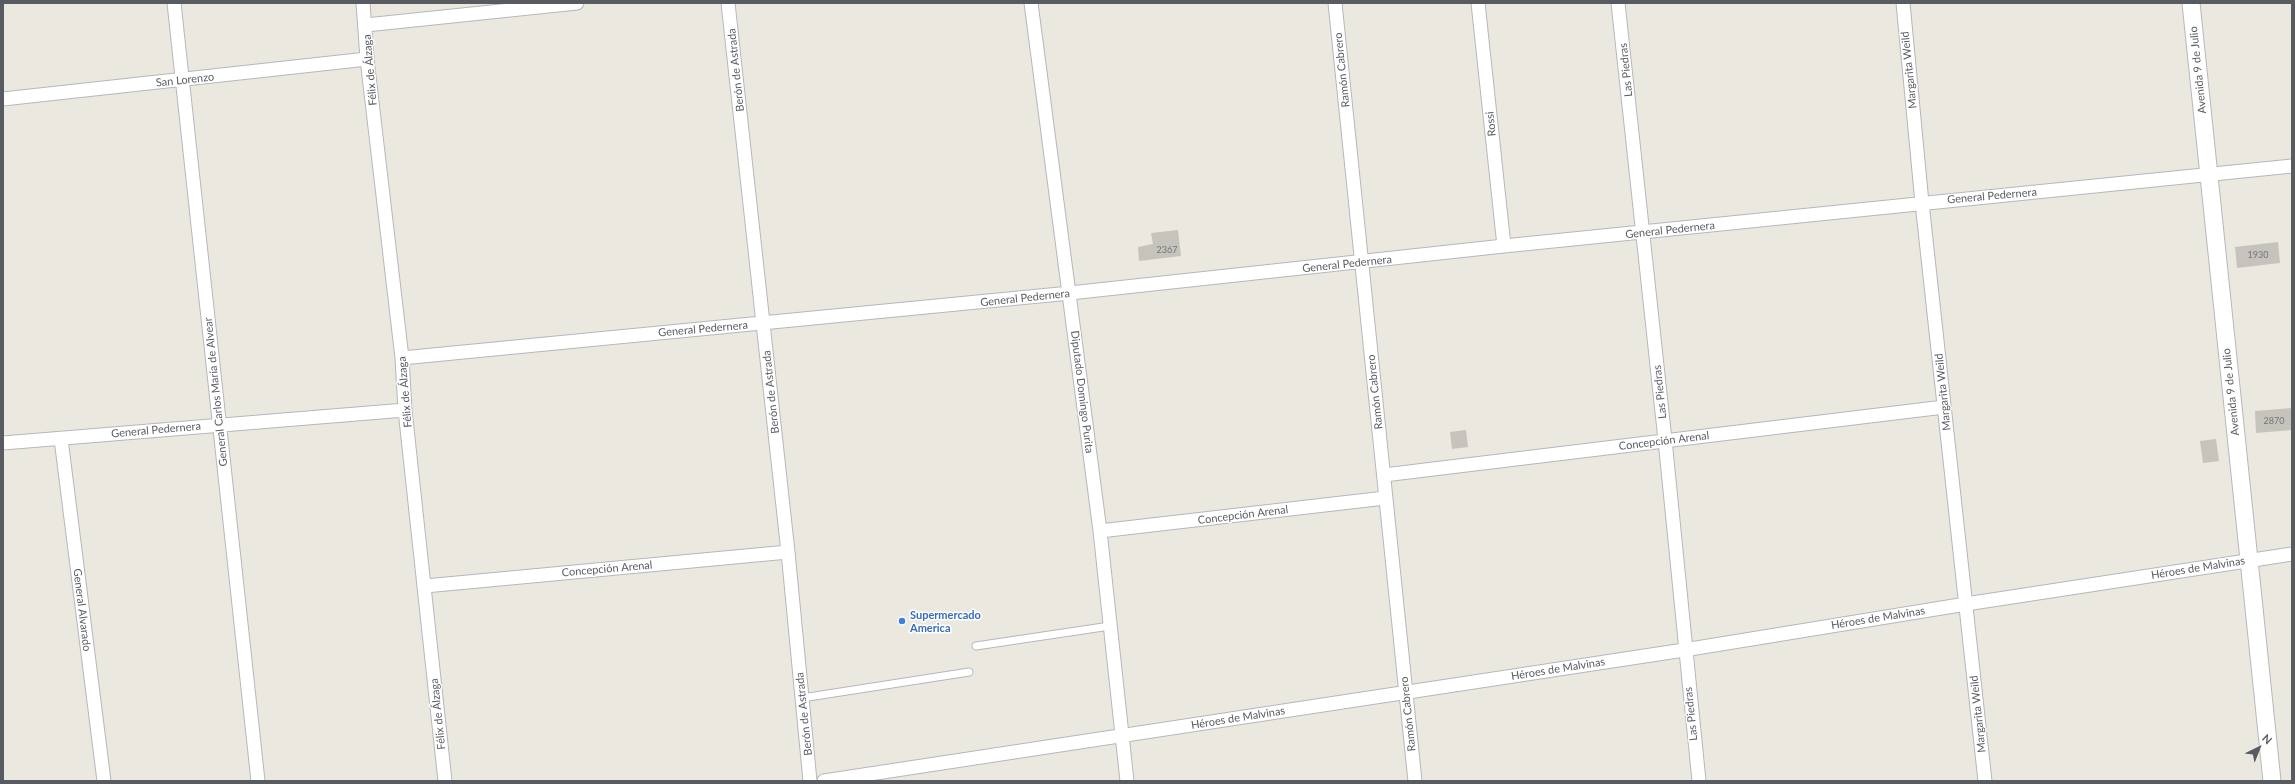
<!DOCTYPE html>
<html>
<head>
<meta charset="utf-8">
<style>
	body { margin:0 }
	#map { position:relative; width:2295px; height:784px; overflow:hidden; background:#ebe9df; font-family:Lato,sans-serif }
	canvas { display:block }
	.frame { position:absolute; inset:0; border:4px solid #585b60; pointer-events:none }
	.north { position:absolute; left:2239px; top:728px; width:40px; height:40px; -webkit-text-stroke:3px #fff; paint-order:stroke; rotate:43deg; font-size:11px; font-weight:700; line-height:16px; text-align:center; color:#585b60 }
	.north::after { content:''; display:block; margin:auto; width:14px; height:18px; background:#585b60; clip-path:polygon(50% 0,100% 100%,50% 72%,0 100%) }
</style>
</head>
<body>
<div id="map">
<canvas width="2295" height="784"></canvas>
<div class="frame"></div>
<div class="north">N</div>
</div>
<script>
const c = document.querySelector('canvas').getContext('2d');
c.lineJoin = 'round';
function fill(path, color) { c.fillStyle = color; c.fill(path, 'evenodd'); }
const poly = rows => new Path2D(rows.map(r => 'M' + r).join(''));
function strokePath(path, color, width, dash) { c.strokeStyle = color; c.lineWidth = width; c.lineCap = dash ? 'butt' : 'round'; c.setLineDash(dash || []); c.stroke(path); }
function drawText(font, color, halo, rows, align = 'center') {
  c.font = font + ' Lato,sans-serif'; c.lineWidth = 3; c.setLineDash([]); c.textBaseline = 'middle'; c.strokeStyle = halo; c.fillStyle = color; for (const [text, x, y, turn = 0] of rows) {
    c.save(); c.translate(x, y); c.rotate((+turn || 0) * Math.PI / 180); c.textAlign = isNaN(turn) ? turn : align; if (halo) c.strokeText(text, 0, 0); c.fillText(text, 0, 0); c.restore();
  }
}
const building = poly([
	[1178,230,1181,256,1139,261,1138,247,1153,244,1151,233],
	[2278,242,2280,263,2237,268,2235,247],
	[2292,408,2292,430,2256,433,2255,411],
	[1466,430,1468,447,1452,449,1450,432],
	[2216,439,2219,461,2203,463,2200,441]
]);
const service = poly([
	[976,646,1110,626],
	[802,698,969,672]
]);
const minor = poly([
	[174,3,258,781],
	[363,3,367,59,402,358,405,410,445,781],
	[728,3,788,552,810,781],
	[1031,3,1100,531,1127,781],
	[1335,3,1415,781],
	[1478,3,1504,246],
	[1618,3,1665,440,1699,781],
	[1903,3,1922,203,1985,781],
	[366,25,577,3],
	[3,99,367,59],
	[402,358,1070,293,1504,246,2292,166],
	[61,439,104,781],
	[3,443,405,410],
	[1384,475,1944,407],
	[1100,531,1385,498],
	[425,586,788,552],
	[824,781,1684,650,1966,604,2292,554]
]);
const tertiary = poly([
	[2191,3,2272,781]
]);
const markers = [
	[902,621,4,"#3f7fe0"]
];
const numberNames = [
	["2367",1167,250],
	["1930",2258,255],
	["2870",2274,421]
];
const streetNames = [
	["Félix de Álzaga",370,70,-95],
	["Berón de Astrada",736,70,-96],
	["Ramón Cabrero",1342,70,-96],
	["Las Piedras",1626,70,-96],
	["Margarita Weild",1909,70,-96],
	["Avenida 9 de Julio",2198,70,-96],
	["San Lorenzo",185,80,-6],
	["Rossi",1491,124,-96],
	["General Pedernera",1992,196,-5],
	["General Pedernera",1670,230,-6],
	["General Pedernera",1347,264,-6],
	["General Pedernera",1025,298,-6],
	["General Pedernera",703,329,-5],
	["General Carlos María de Alvear",216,392,-96],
	["Félix de Álzaga",405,392,-95],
	["Berón de Astrada",771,392,-96],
	["Diputado Domingo Purita",1082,392,83],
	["Ramón Cabrero",1375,392,-96],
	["Las Piedras",1660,392,-96],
	["Margarita Weild",1943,392,-96],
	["Avenida 9 de Julio",2231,392,-96],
	["General Pedernera",156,430,-5],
	["Concepción Arenal",1664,441,-7],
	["Concepción Arenal",1243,515,-7],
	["Héroes de Malvinas",2198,568,-9],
	["Concepción Arenal",607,569,-5],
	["General Alvarado",82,610,83],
	["Héroes de Malvinas",1878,618,-9],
	["Héroes de Malvinas",1558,669,-9],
	["Félix de Álzaga",438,714,-96],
	["Berón de Astrada",804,714,-96],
	["Ramón Cabrero",1408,714,-96],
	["Las Piedras",1691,714,-96],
	["Margarita Weild",1978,714,-96],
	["Héroes de Malvinas",1238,718,-9]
];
const shopNames = [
	["Supermercado",910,615],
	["America",910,628]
];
fill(building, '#c6c3bd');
strokePath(service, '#b5b7bc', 9);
strokePath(minor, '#b5b7bc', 15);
strokePath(tertiary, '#b5b7bc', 19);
strokePath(service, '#fff', 7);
strokePath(minor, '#fff', 13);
strokePath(tertiary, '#fff', 17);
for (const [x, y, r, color] of markers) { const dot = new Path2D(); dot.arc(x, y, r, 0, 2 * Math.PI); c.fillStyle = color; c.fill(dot); strokePath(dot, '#fff', 1.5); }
drawText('9px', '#747577', null, numberNames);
drawText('11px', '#585b60', '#fff', streetNames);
drawText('bold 11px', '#366cbe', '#fff', shopNames, 'left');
</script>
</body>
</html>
